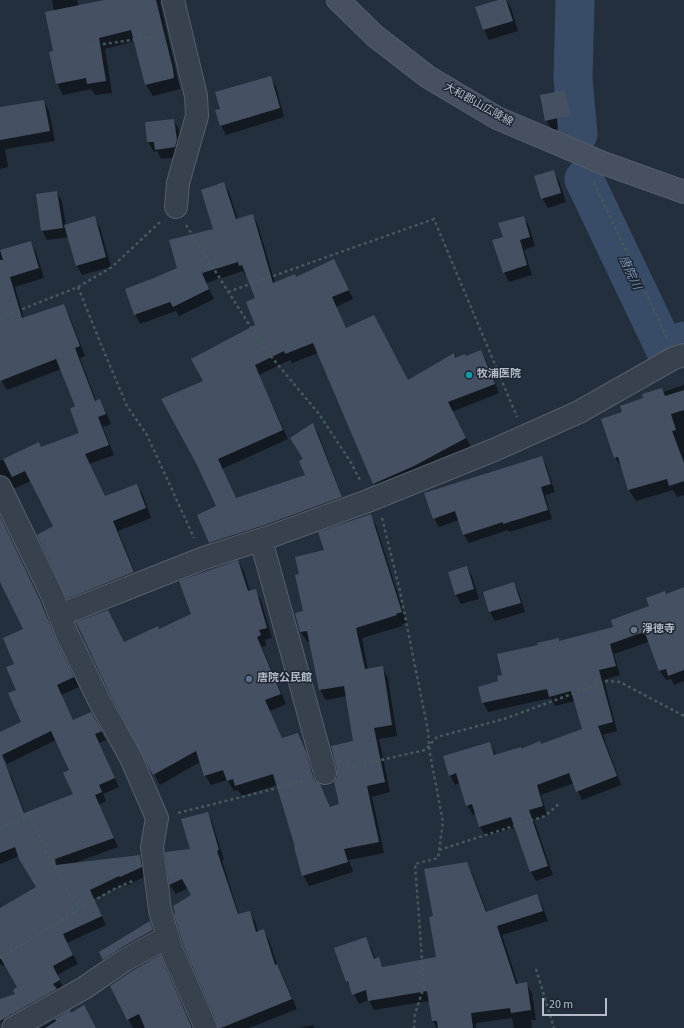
<!DOCTYPE html>
<html>
<head>
<meta charset="utf-8">
<style>
	body { margin:0 }
	#map { position:relative; width:684px; height:1028px; overflow:hidden; background:#242f3e; font-family:"Source Sans 3",sans-serif }
	canvas { display:block }
	.scale { position:absolute; left:542px; top:998px; width:65px; height:18px; box-sizing:border-box; border:2px solid #b4bcc9; border-top:0; padding-left:5px; font-size:12px; line-height:14px; white-space:nowrap; color:#b4bcc9; -webkit-text-stroke:3px #1d2633; paint-order:stroke }
</style>
</head>
<body>
<div id="map">
<canvas width="684" height="1028"></canvas>
<div class="scale">20 m</div>
</div>
<script>
const c = document.querySelector('canvas').getContext('2d');
c.lineJoin = 'round';
function fill(path, color) { c.fillStyle = color; c.fill(path, 'evenodd'); }
const poly = rows => new Path2D(rows.map(r => 'M' + r).join(''));
function strokePath(path, color, width, dash) { c.strokeStyle = color; c.lineWidth = width; c.lineCap = dash ? 'butt' : 'round'; c.setLineDash(dash || []); c.stroke(path); }
function drawText(font, color, halo, rows, align = 'center') {
  c.font = font + ' "Source Sans 3","Noto Sans JP",sans-serif'; c.lineWidth = 3; c.setLineDash([]); c.textBaseline = 'middle'; c.strokeStyle = halo; c.fillStyle = color; for (const [text, x, y, turn = 0] of rows) {
    c.save(); c.translate(x, y); c.rotate((+turn || 0) * Math.PI / 180); c.textAlign = isNaN(turn) ? turn : align; if (halo) c.strokeText(text, 0, 0); c.fillText(text, 0, 0); c.restore();
  }
}
const shadow = poly([
	[52,0,77,0,79,6,109,0,167,0,160,2,180,89,153,96,146,85,135,41,105,49,112,93,95,95,91,89,63,95,57,83,54,52,54,11],
	[502,0,506,0,511,8,518,31,489,40,484,30,476,8],
	[270,77,276,87,284,117,226,135,221,125,221,109],
	[564,91,570,100,575,125,552,130,546,121,541,96],
	[44,101,49,111,55,141,5,149,8,167,0,169,0,108],
	[173,120,179,129,182,150,180,157,161,159,157,151,154,152,148,142,146,123],
	[554,171,559,181,566,202,548,208,542,198],
	[223,183,229,192,238,219,253,215,258,225,275,283,296,278,334,260,353,299,336,307,346,329,408,381,454,354,456,358,466,357,481,351,486,360,499,393,452,412,471,447,420,475,379,492,374,483,318,353,292,363,290,360,259,375,288,439,222,469,236,499,306,476,304,460,313,424,318,433,346,507,215,552,198,515,218,507,204,381,256,326,257,299,247,274,245,275,243,271,206,283,214,299,179,316,176,311,140,324,135,314,155,279,178,268,214,229],
	[57,192,62,202,66,225,94,217,100,227,111,267,82,275,77,266,69,237,47,240,42,230],
	[523,217,529,226,535,246,524,250,532,275,509,282,504,272,504,238],
	[31,242,36,252,44,278,15,287,24,319,64,305,69,315,85,356,80,358,96,401,100,400,105,410,111,424,103,427,114,455,89,464,105,497,137,485,143,495,151,518,118,531,139,582,74,608,68,598,54,527,31,481,15,488,7,484,0,486,0,461,38,443,42,448,80,433,76,407,61,369,7,390,0,378,0,251],
	[684,385,684,495,677,497,673,490,636,501,629,490,623,469,615,458,602,420,623,413,663,392],
	[541,457,546,465,555,492,545,495,552,519,509,532,508,530,469,543,464,535,459,520,439,527,434,518],
	[370,515,376,525,407,623,402,624,402,626,362,638,368,670,382,667,388,678,397,736,379,739,390,792,372,797,384,853,349,860,353,872,309,886,303,875,297,848,277,785,242,796,238,790,234,791,227,780,211,785,205,775,200,762,160,785,154,774,125,643,159,630,192,614,238,561,244,572,250,591,255,590,261,600,272,638,265,640,266,646,262,647,286,704,270,711,282,739,298,735,312,766,317,784,325,795,330,808,340,805,354,742,347,696,326,700,320,690,310,641,307,642,301,632,305,612,300,574,325,551],
	[0,516,47,613,60,648,79,687,61,695,73,721,91,713,106,740,99,743,119,787,103,794,106,801,99,805,118,847,72,864,140,856,145,865,146,876,126,886,125,884,94,899,106,925,67,943,78,964,57,975,64,989,10,1028,1,1028,0,1000,17,995,19,988,5,964,2,966,0,964,0,906,1,908,37,887,19,856,0,864,0,769,6,767,11,776,25,813,74,795,70,771,56,740,7,764,0,751,0,733,22,722,55,690,0,579],
	[466,567,472,576,479,599,461,604,456,595,449,572],
	[514,583,519,593,525,612,495,621,490,612],
	[684,588,684,681,674,685,671,679,666,680,660,671,650,643,648,643,648,642,614,654,620,675,604,680,617,731,603,735,621,785,582,800,574,783,541,795,547,815,534,820,553,875,536,881,531,872,516,827,486,836,480,827,476,814,473,815,467,805,460,783,455,785,450,775,490,743,496,755,541,745,583,730,575,701,555,706,551,698,488,712,483,703,479,688,500,682,503,676,539,646,558,640,560,642,614,628,650,607,666,595],
	[207,813,212,822,224,860,222,860,239,915,249,912,255,921,258,932,264,931,269,940,277,964,282,974,297,1009,249,1028,222,1028,217,1020,192,896,188,888,176,894,170,885,166,853,191,850],
	[466,863,472,873,487,912,536,895,542,905,548,921,502,935,518,984,526,983,532,993,536,1020,531,1020,532,1028,514,1028,512,1018,476,1023,476,1028,437,1028,433,1021,429,1001,374,1010,369,1000,359,1004,347,981,365,938,371,948,376,960,378,959,383,967,437,958,434,917],
	[150,922,155,931,109,969,100,953],
	[165,965,193,1028,133,1028,111,986],
	[70,1012,71,1014,95,1028,40,1028],
	[313,1025,315,1028,299,1028]
]);
const river = poly([
	[575,0,573,79,578,134],
	[584,179,665,349,684,341]
]);
const building = poly([
	[104,0,156,0,173,69,174,78,145,85,131,30,99,38,106,81,87,84,86,78,56,84,49,52,53,51,45,12],
	[498,0,506,0,513,21,483,30,475,7],
	[271,76,280,108,220,126,215,110,220,109,215,92],
	[565,90,571,115,545,121,540,95],
	[44,100,50,131,0,140,0,107],
	[174,119,177,140,175,147,155,150,154,142,147,142,145,122],
	[554,170,561,193,541,199,534,176],
	[224,182,236,219,253,214,273,283,295,274,296,277,334,259,349,290,332,297,346,328,374,315,408,380,454,353,455,358,465,354,466,356,481,350,495,384,448,402,466,438,414,466,373,484,313,343,285,354,284,351,255,365,283,430,218,459,236,498,305,475,299,461,303,459,290,438,313,423,342,497,265,525,209,543,197,515,216,506,196,463,161,399,203,381,191,359,255,325,246,302,255,298,242,265,239,266,238,262,202,273,209,289,173,307,170,302,134,315,125,289,154,278,177,268,169,240,213,229,201,190],
	[57,191,63,228,41,231,36,194],
	[95,216,106,257,76,266,64,225],
	[524,216,530,237,520,240,527,265,503,273,492,240,503,237,498,223],
	[31,241,39,268,10,277,22,318,64,304,80,346,75,348,95,401,100,399,106,414,98,417,109,445,85,454,105,496,137,484,146,508,113,521,134,572,67,599,37,535,53,526,25,471,12,477,3,459,39,442,41,447,79,433,70,409,75,406,56,359,0,381,0,260,3,260,0,250],
	[662,388,665,396,684,390,684,410,671,414,676,430,672,431,684,463,684,481,669,486,667,479,628,490,618,457,614,458,601,419,622,412,620,406,643,398,642,394],
	[542,456,551,484,541,487,548,510,503,524,503,522,463,535,455,511,433,519,424,493],
	[371,514,402,612,396,614,397,615,356,628,365,669,383,666,392,725,374,728,385,782,367,786,379,842,344,849,348,862,302,876,294,847,295,847,273,774,235,786,233,779,227,781,223,770,204,776,196,751,153,775,110,694,76,622,108,610,124,642,158,626,159,629,191,614,179,581,238,560,248,591,256,589,267,628,259,630,261,635,257,637,281,694,265,700,282,738,298,733,307,754,313,777,316,782,320,784,330,807,339,804,334,782,337,777,337,770,331,746,353,741,344,686,319,690,307,631,300,632,295,613,303,611,295,575,299,574,295,557,324,550,318,532],
	[0,516,41,602,55,637,74,677,57,685,73,720,91,712,102,731,95,734,115,778,99,785,102,792,95,795,114,838,55,859,56,865,140,855,142,867,120,877,119,876,90,890,102,916,63,934,73,955,53,966,60,980,53,984,57,989,0,1021,0,999,15,994,13,990,17,987,0,957,0,908,36,887,19,859,15,847,0,853,0,732,21,722,8,693,16,690,6,667,14,664,3,638,23,629,0,582],
	[51,731,69,770,63,773,73,794,24,813,2,755],
	[467,566,474,589,455,595,448,572],
	[514,582,521,603,489,612,483,592],
	[684,587,684,670,668,676,666,669,659,671,645,633,642,634,641,633,610,644,616,666,599,670,613,722,598,726,617,776,576,792,569,773,537,785,543,806,529,810,548,866,530,872,511,817,479,827,472,804,466,806,456,773,449,776,443,756,490,742,494,755,521,747,521,749,540,741,541,744,582,729,571,691,549,697,547,689,482,703,478,687,498,681,497,676,502,675,497,654,538,645,537,643,559,638,559,641,613,627,611,620,649,606,646,598,665,591,666,594],
	[208,812,219,850,217,851,238,914,250,911,256,932,264,929,275,965,277,964,292,999,221,1028,218,1028,217,1023,184,947,174,914,175,913,173,906,191,895,182,879,169,885,165,852,190,849,181,819],
	[467,862,486,912,537,894,543,911,497,926,516,984,527,982,531,1010,511,1013,510,1008,471,1013,473,1028,438,1028,437,1021,432,1021,427,991,368,1001,366,990,352,995,348,981,346,982,334,948,366,937,374,959,379,957,382,967,436,957,429,917,433,916,424,869],
	[150,921,153,930,119,949,103,960,99,952],
	[160,955,161,956,192,1028,145,1028,139,1014,127,1020,110,986,132,971],
	[84,1005,96,1028,45,1028,56,1021,55,1019,70,1010,71,1013]
]);
const path = poly([
	[91,46,159,36],
	[594,183,667,337],
	[186,225,264,348,319,414,350,461,360,480],
	[78,287,100,342,127,406,147,435,194,538],
	[228,292,434,219,517,417],
	[0,318,78,287,112,267,160,222],
	[382,518,400,591,428,731,430,754,443,822,438,858,415,864,424,986,415,1014,414,1028],
	[346,768,425,750,437,737,504,719,607,681,620,682,684,716],
	[178,813,305,781],
	[0,828,31,815,46,852,79,909],
	[439,850,545,816,560,803],
	[0,958,79,909,116,888,135,880],
	[536,969,554,1028]
]);
const minor = poly([
	[173,0,196,96,197,116,178,183,176,207],
	[0,487,53,597,66,632,99,700,131,758,157,818,152,847,160,910,172,951,206,1028],
	[261,540,325,773],
	[60,615,204,558,269,537,365,502,494,450,579,412,674,358,684,355],
	[13,1028,84,988,125,960,167,937]
]);
const secondary = poly([
	[338,0,375,36,428,77,497,118,603,163,684,192]
]);
const markers = [
	[469,375,4,"#0f9aa8"],
	[634,630,4,"#6b7280"],
	[249,679,4,"#5c6f8a"]
];
const streetNames = [
	["大和郡山広陵線",478,105,29]
];
const poiNames = [
	["牧浦医院",477,375],
	["淨徳寺",642,630],
	["唐院公民館",257,679]
];
const waterNames = [
	["唐院川",629,273,65]
];
fill(shadow, '#0007');
strokePath(river, '#394c67', 39);
fill(building, '#455162');
strokePath(minor, '#565f6c', 24);
strokePath(secondary, '#565f6c', 24);
strokePath(path, '#44595c', 2.5, [3, 3]);
strokePath(minor, '#38414e', 22);
strokePath(secondary, '#465061', 22);
for (const [x, y, r, color] of markers) { const dot = new Path2D(); dot.arc(x, y, r, 0, 2 * Math.PI); c.fillStyle = color; c.fill(dot); strokePath(dot, '#1d2633', 1.5); }
drawText('11px', '#b4bcc9', '#1d2633', streetNames);
drawText('bold 11px', '#b4bcc9', '#1d2633', poiNames, 'left');
drawText('italic 12px', '#7c92b1', '#1d2633', waterNames);
</script>
</body>
</html>
